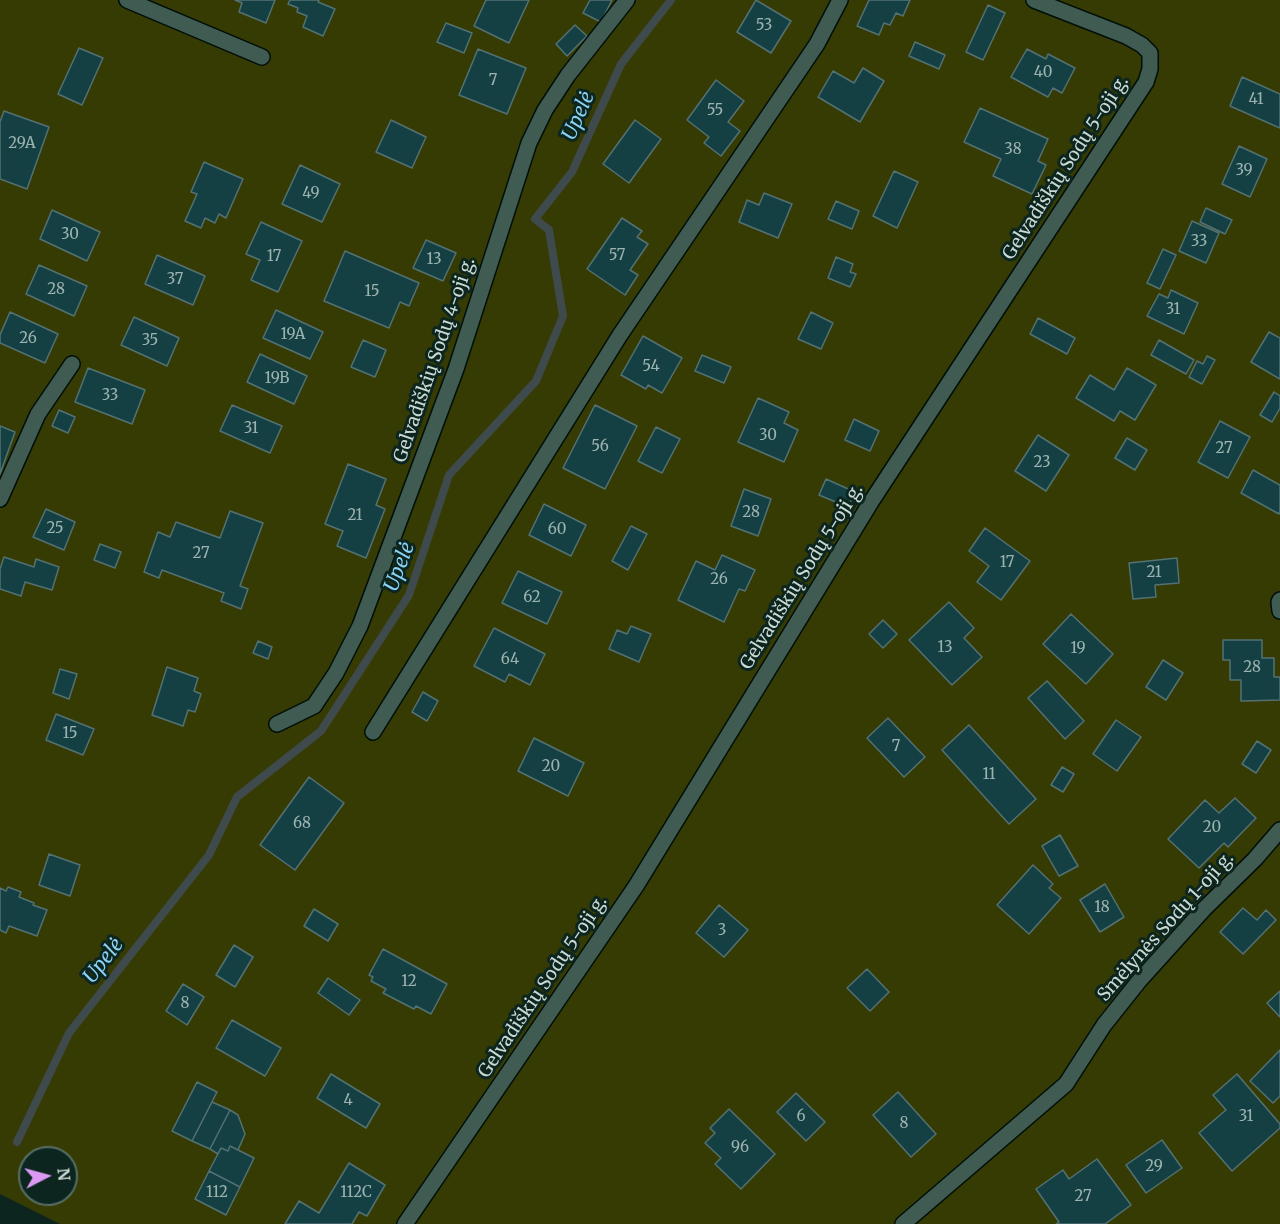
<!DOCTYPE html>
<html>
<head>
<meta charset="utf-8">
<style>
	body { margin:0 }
	#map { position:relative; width:1280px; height:1224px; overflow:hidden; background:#0c261f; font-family:Merriweather,serif }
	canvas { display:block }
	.north { position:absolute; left:18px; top:1146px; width:60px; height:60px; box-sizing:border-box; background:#0c261f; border:2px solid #586e67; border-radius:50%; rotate:84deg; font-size:16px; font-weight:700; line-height:24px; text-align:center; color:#cbd9d4 }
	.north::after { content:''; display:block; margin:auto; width:21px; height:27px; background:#dc99f4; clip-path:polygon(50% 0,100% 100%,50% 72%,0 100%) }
</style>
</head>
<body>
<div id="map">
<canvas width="1280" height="1224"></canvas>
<div class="north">N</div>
</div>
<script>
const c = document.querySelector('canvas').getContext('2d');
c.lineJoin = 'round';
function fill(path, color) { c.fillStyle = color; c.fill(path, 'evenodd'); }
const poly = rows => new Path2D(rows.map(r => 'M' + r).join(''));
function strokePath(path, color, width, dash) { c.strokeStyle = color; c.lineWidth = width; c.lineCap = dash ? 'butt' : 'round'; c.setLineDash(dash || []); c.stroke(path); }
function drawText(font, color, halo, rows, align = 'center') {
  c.font = font + ' Merriweather,serif'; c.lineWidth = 6; c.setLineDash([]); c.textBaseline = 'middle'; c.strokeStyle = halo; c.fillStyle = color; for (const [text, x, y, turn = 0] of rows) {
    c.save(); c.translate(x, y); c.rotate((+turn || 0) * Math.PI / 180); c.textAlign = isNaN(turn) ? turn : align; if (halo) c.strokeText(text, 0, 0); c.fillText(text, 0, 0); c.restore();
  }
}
const green = poly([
	[0,0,1280,0,1280,1224,60,1224,0,1194],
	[30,1158,66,1158,66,1194,30,1194]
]);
const stream = poly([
	[17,1142,69,1033,209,855,237,797,321,731,409,595,449,475,536,381,563,316,549,230,535,219,572,172,621,64,671,0]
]);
const building = poly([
	[235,0,275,0,266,23,239,12,242,3,235,0],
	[290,0,319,0,318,2,335,9,323,36,303,27,307,16,297,12,298,8,288,4,290,0],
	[486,0,529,0,509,43,474,26,486,0],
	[590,0,612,0,601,22,583,13,590,0],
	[756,0,791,21,771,53,737,32,756,0],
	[869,0,910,0,903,16,896,13,890,25,884,23,879,35,857,26,869,0],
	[988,5,1005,13,983,60,966,52,988,5],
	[446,23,472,33,464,53,437,42,446,23],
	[575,25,587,36,567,56,556,44,575,25],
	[915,42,945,55,939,69,909,56,915,42],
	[79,48,103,58,82,105,58,94,79,48],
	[478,49,526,68,507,114,459,95,478,49],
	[1027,49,1046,59,1048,54,1075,68,1062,93,1053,88,1048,97,1011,77,1027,49],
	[863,68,884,81,860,122,818,97,833,71,854,83,863,68],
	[1242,77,1280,94,1280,128,1230,106,1242,77],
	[716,80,744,101,728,122,740,131,721,156,704,143,709,137,687,120,716,80],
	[980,108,1048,139,1038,161,1046,165,1032,194,993,176,1001,159,964,142,980,108],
	[4,111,49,127,27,189,0,179,0,122,4,111],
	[391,120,426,137,412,168,376,152,391,120],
	[635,120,661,139,629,183,603,164,635,120],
	[1239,146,1267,159,1250,197,1222,184,1239,146],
	[204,162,243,179,226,218,219,214,215,223,205,218,201,228,185,221,197,194,191,192,204,162],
	[300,165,340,184,322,222,282,204,300,165],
	[894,171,918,182,897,228,873,216,894,171],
	[764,193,792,204,778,238,739,222,747,200,759,205,764,193],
	[836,201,859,211,852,229,828,219,836,201],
	[1206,208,1232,220,1225,234,1200,222,1206,208],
	[52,210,100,232,87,261,40,239,52,210],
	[622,218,642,231,637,237,648,244,630,270,638,275,625,295,587,269,622,218],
	[1192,221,1219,233,1206,263,1179,251,1192,221],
	[261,222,302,241,278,292,251,280,260,260,246,254,261,222],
	[426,240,456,253,443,281,413,268,426,240],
	[1163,249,1176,255,1160,289,1147,283,1163,249],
	[345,251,419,283,409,306,400,302,389,328,324,301,345,251],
	[157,255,205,276,193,305,145,284,157,255],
	[836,257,853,264,850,272,856,274,850,287,828,278,836,257],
	[39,265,87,286,74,316,26,294,39,265],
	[1171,290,1198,303,1184,334,1147,316,1159,294,1168,298,1171,290],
	[276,310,323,332,310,359,263,338,276,310],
	[10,312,58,334,45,363,0,343,0,335,10,312],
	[811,312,833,323,821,349,798,339,811,312],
	[134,317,179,338,167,366,121,345,134,317],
	[1038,318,1075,338,1067,354,1030,334,1038,318],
	[1269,332,1280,338,1280,379,1251,362,1269,332],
	[643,336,682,358,662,393,648,385,646,389,621,375,643,336],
	[363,340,386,350,375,377,351,367,363,340],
	[1159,340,1194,360,1186,374,1151,355,1159,340],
	[260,354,307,376,294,404,247,382,260,354],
	[702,355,731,367,724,383,695,371,702,355],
	[1207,356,1215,360,1202,384,1189,377,1197,361,1203,364,1207,356],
	[88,368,145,390,132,424,75,402,88,368],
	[1127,368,1156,385,1135,420,1120,411,1114,421,1076,398,1090,375,1114,390,1127,368],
	[1274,392,1280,396,1280,408,1272,422,1260,415,1274,392],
	[758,398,789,412,784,423,798,430,784,462,738,442,758,398],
	[232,405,282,426,270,453,220,431,232,405],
	[595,405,637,426,605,489,563,468,595,405],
	[59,410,75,417,68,433,52,426,59,410],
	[854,419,879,431,870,451,845,440,854,419],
	[1220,421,1250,437,1228,478,1198,462,1220,421],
	[0,426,15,432,0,474,0,426],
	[656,427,680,439,662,473,638,461,656,427],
	[1038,435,1069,455,1046,491,1015,471,1038,435],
	[1127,438,1147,450,1135,470,1115,458,1127,438],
	[348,464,386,479,376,505,385,509,366,558,337,546,343,531,325,524,348,464],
	[1253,470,1280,485,1280,511,1279,514,1241,493,1253,470],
	[826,479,855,492,848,507,819,495,826,479],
	[744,489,771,499,758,536,731,526,744,489],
	[544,504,586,525,571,556,529,535,544,504],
	[46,509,75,522,64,550,33,537,46,509],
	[230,511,263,523,240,586,248,589,241,609,221,601,224,593,162,570,159,578,144,572,158,532,170,537,176,522,220,538,230,511],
	[631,526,647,534,628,570,612,561,631,526],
	[985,528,1030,561,1001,600,977,582,989,566,969,551,985,528],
	[100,544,121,552,115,568,94,560,100,544],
	[722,555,755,570,745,591,739,589,724,622,678,600,696,561,715,570,722,555],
	[4,557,34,567,36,559,59,567,52,590,25,582,21,596,0,589,0,569,4,557],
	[1177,558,1179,583,1155,585,1156,597,1133,599,1129,563,1177,558],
	[518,571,562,592,547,624,502,603,518,571],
	[949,602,974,628,964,638,982,657,952,685,909,640,949,602],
	[1071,614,1113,654,1086,684,1043,644,1071,614],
	[883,620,897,634,883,648,869,634,883,620],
	[631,626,651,634,639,662,609,649,617,630,627,634,631,626],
	[494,628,545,654,530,685,509,674,505,682,474,666,494,628],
	[1223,640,1262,640,1262,658,1274,658,1274,677,1280,677,1280,700,1241,701,1241,680,1230,680,1230,660,1223,660,1223,640],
	[258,641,272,647,268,659,253,653,258,641],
	[1163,660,1183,673,1166,700,1146,687,1163,660],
	[167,667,198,678,194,691,201,694,195,712,188,710,183,726,152,715,167,667],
	[60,669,77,674,69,699,53,693,60,669],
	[1047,681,1084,721,1065,739,1028,698,1047,681],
	[423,692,438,701,427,721,412,712,423,692],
	[56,714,94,729,83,755,46,740,56,714],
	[888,718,925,757,904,777,867,738,888,718],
	[1116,720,1141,737,1117,771,1093,754,1116,720],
	[969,725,1036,799,1009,824,942,750,969,725],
	[534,738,584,763,568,796,518,771,534,738],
	[1257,741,1271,750,1256,773,1242,764,1257,741],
	[1062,767,1074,774,1063,792,1051,785,1062,767],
	[309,777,344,803,295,870,260,845,309,777],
	[1235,798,1256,818,1228,847,1224,843,1199,868,1168,839,1205,800,1219,813,1235,798],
	[1060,835,1078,866,1059,876,1042,846,1060,835],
	[49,854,80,865,70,896,39,885,49,854],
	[1033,865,1053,884,1049,888,1061,898,1029,934,997,905,1033,865],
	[1105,884,1124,917,1100,932,1080,900,1105,884],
	[8,887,21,892,19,897,34,903,33,905,47,910,37,936,9,926,6,933,0,930,0,888,6,891,8,887],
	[719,905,748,930,724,957,696,933,719,905],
	[1243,908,1257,920,1266,910,1276,920,1243,954,1220,932,1243,908],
	[314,909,338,924,328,941,304,926,314,909],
	[234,945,253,957,235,987,216,975,234,945],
	[383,949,447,984,431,1014,416,1006,414,1009,383,993,386,989,371,981,373,977,369,975,383,949],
	[867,969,889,992,870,1011,847,988,867,969],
	[328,978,360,1000,349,1015,318,993,328,978],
	[183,984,204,997,187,1025,166,1011,183,984],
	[1280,991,1280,1017,1267,1003,1280,991],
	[232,1020,281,1048,265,1076,216,1048,232,1020],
	[1280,1050,1280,1096,1273,1103,1250,1081,1280,1050],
	[331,1074,380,1104,366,1128,317,1098,331,1074],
	[1237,1074,1280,1124,1280,1128,1232,1171,1199,1133,1226,1110,1213,1095,1237,1074],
	[197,1082,217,1092,192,1141,172,1131,197,1082],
	[898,1092,936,1134,911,1157,873,1115,898,1092],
	[796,1093,825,1122,806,1141,777,1112,796,1093],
	[212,1102,230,1110,210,1149,192,1141,212,1102],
	[729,1109,775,1154,741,1189,715,1164,721,1158,705,1143,715,1133,710,1128,729,1109],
	[230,1110,238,1115,245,1134,238,1150,230,1146,228,1151,221,1148,218,1154,210,1149,230,1110],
	[1162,1140,1182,1168,1146,1193,1126,1165,1162,1140],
	[230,1146,254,1158,240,1187,209,1171,221,1148,228,1151,230,1146],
	[1097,1159,1131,1205,1105,1224,1056,1224,1059,1222,1036,1189,1063,1170,1069,1179,1097,1159],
	[349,1163,385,1185,367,1216,359,1212,352,1224,285,1224,299,1201,319,1213,349,1163],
	[209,1171,240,1187,226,1215,195,1199,209,1171]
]);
const minor = poly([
	[127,0,262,57],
	[0,499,38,414,72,364],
	[1280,600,1279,602,1280,611],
	[277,724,314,706,336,673,360,626,456,369,529,143,545,110,568,75,627,0],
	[373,732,620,335,817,44,840,0],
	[405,1224,636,886,871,502,1146,82,1150,69,1150,53,1142,45,1126,36,1034,0],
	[903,1224,1066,1084,1104,1025,1139,981,1204,909,1255,859,1280,830]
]);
const numberNames = [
	["53",764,26],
	["40",1043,73],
	["7",493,81],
	["41",1256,100],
	["55",715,111],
	["29A",22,144],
	["38",1013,150],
	["39",1244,171],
	["49",311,194],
	["30",70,235],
	["33",1199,242],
	["57",617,256],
	["17",274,257],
	["13",434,260],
	["37",175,280],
	["28",56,290],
	["15",372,292],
	["31",1173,310],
	["19A",293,335],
	["26",28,339],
	["35",150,341],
	["54",651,367],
	["19B",277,379],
	["33",110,396],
	["31",251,429],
	["30",768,436],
	["56",600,447],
	["27",1224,449],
	["23",1042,463],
	["28",751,513],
	["21",355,516],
	["25",55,529],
	["60",557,530],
	["27",201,554],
	["17",1007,563],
	["21",1154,573],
	["26",719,580],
	["62",532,598],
	["13",945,648],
	["19",1078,649],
	["64",510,660],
	["28",1252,668],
	["15",70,734],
	["7",896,747],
	["20",551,767],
	["11",989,775],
	["68",302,824],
	["20",1212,828],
	["18",1102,908],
	["3",722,931],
	["12",409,982],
	["8",185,1004],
	["4",348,1101],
	["6",801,1117],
	["31",1246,1117],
	["8",904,1124],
	["96",740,1148],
	["29",1154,1167],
	["112",217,1193],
	["112C",356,1193],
	["27",1083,1197]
];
const streetNames = [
	["Gelvadiškių Sodų 5-oji g.",1066,168,-57],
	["Gelvadiškių Sodų 4-oji g.",435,360,-71],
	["Gelvadiškių Sodų 5-oji g.",802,577,-58],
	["Smėlynės Sodų 1-oji g.",1166,927,-48],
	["Gelvadiškių Sodų 5-oji g.",543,987,-56]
];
const waterNames = [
	["Upelė",579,116,-66],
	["Upelė",400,567,-69],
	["Upelė",104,961,-52]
];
fill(green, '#363b03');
strokePath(stream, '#3e4a4c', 8);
fill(building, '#144043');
strokePath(building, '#537173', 1.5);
strokePath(minor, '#000f09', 18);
strokePath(minor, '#405b52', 15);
drawText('15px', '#9db3b0', null, numberNames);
drawText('18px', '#cbd9d4', '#0c261f', streetNames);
drawText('italic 20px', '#8ad3f7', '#0c261f', waterNames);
</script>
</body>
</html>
